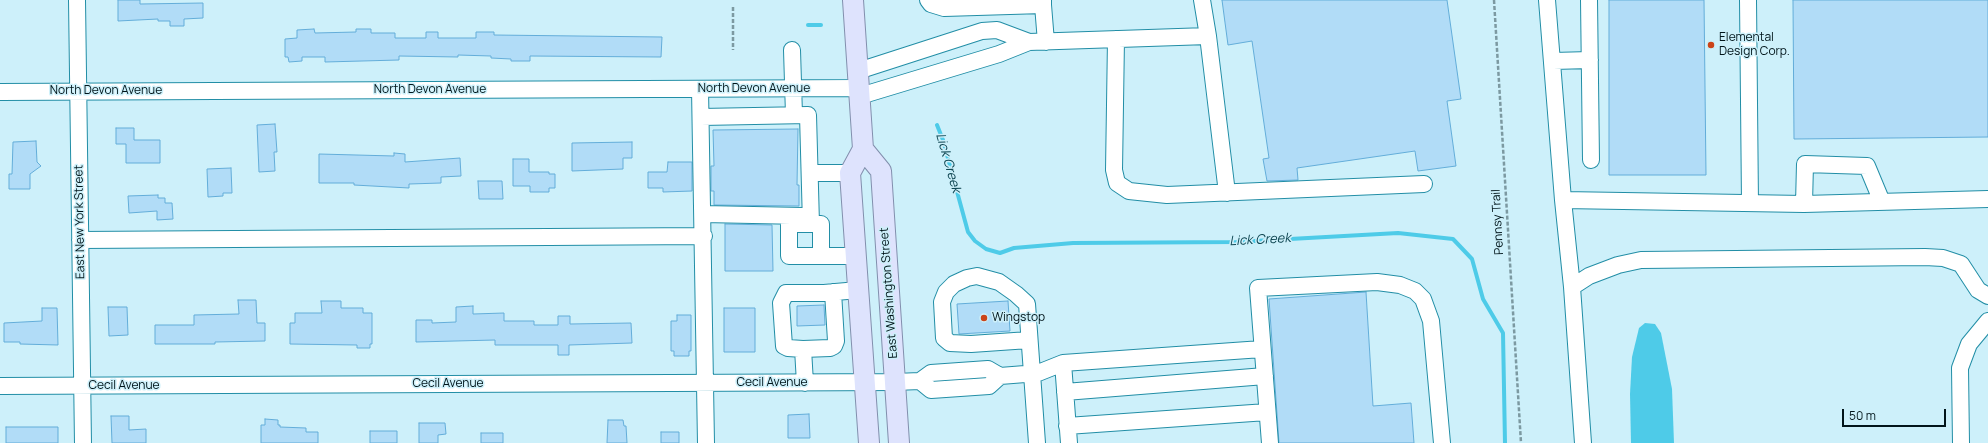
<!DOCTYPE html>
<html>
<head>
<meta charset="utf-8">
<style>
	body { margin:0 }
	#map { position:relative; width:1988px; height:443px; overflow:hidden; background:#cdf0fa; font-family:Manrope,sans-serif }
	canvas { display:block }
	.scale { position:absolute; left:1842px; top:409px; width:104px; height:18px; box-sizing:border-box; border:2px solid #01151a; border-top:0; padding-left:5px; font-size:12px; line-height:14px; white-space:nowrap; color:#01151a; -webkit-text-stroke:3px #cdf0fa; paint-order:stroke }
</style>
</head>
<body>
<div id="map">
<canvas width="1988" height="443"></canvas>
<div class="scale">50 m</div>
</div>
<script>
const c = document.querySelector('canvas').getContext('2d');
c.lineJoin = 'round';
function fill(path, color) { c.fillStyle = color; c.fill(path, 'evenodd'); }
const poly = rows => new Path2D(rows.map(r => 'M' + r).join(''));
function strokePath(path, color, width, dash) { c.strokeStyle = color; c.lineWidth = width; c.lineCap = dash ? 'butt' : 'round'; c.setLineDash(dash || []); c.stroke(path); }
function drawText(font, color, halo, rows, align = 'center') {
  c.font = font + ' Manrope,sans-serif'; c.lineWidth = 3; c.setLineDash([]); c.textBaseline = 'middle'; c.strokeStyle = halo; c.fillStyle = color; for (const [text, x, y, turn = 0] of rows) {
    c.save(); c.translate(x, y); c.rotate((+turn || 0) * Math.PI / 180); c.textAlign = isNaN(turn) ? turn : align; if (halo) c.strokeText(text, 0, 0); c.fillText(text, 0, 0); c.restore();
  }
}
const water = poly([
	[1645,323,1655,324,1661,333,1672,389,1674,443,1631,443,1630,394,1632,357,1639,328]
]);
const stream = poly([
	[808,25,821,25],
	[937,125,943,140,968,232,975,241,986,249,1000,253,1014,248,1073,243,1236,242,1398,233,1453,239,1472,259,1483,299,1503,333,1505,443]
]);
const building = poly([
	[118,0,140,0,140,4,203,3,203,18,184,19,184,26,170,26,170,21,158,21,158,19,118,21,118,0],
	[1222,0,1447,0,1461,99,1447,101,1456,166,1418,171,1415,151,1297,168,1298,180,1267,181,1263,159,1269,158,1252,41,1228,45,1222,0],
	[1609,0,1704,0,1706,175,1609,175,1609,0],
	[1793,0,1988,0,1988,137,1794,139,1793,0],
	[314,29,315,33,356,32,356,29,371,29,371,33,395,33,395,38,426,38,426,32,438,32,438,38,476,38,476,32,494,32,494,35,662,37,661,57,530,56,530,61,511,61,511,59,491,58,491,56,458,55,458,57,399,56,399,60,325,62,325,57,302,57,302,61,289,62,288,57,285,57,285,39,297,38,297,30,314,29],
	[275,124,277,152,274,152,275,171,259,172,257,125,275,124],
	[116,128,134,128,134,140,160,140,160,163,126,163,126,144,116,144,116,128],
	[798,129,797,185,799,185,799,206,714,205,714,191,711,191,711,166,714,166,713,130,798,129],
	[36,141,37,162,41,166,30,174,30,189,9,189,9,174,12,174,13,142,36,141],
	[632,142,632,158,623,158,623,169,572,171,572,143,632,142],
	[394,153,405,154,405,162,460,158,461,176,441,177,441,183,409,184,409,188,354,185,354,183,319,183,319,154,394,156,394,153],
	[513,159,529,159,529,172,549,172,549,174,555,174,555,188,549,188,549,192,530,192,530,186,513,186,513,159],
	[668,162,692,162,692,191,663,192,663,188,648,188,648,172,667,172,668,162],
	[231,168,232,193,223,193,223,196,208,197,207,169,231,168],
	[478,181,502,181,503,199,479,199,478,181],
	[158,195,158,198,165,198,165,203,172,203,173,219,157,220,157,211,129,213,128,196,158,195],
	[725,224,772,225,773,271,725,271,725,224],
	[1366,292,1373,406,1411,403,1414,443,1279,443,1269,299,1366,292],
	[238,300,256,300,257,323,265,323,265,341,215,342,215,344,155,344,155,325,194,325,194,315,239,314,238,300],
	[321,301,341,301,341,308,363,308,363,313,372,313,372,344,370,344,370,348,357,348,357,345,290,344,290,323,295,323,295,313,322,313,321,301],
	[1008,301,1010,331,959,334,957,304,1008,301],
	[824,305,825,325,797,326,797,306,824,305],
	[473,306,473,314,504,313,504,321,534,321,534,325,558,325,558,316,570,316,570,324,631,323,632,343,569,345,569,355,558,355,558,345,495,345,495,340,416,342,416,320,432,320,432,323,456,322,456,307,473,306],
	[108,307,127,307,128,335,109,336,108,307],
	[42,308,57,308,58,345,20,344,20,342,4,342,4,323,42,321,42,308],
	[724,308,755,308,755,352,724,352,724,308],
	[677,315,691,315,691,351,689,351,689,356,674,356,674,351,671,351,671,321,677,321,677,315],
	[809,414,810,438,788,438,788,415,809,414],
	[111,416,129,416,129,430,146,429,146,443,112,443,111,416],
	[265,419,278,420,278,425,280,425,280,427,306,428,306,432,318,432,318,443,261,443,261,425,265,425,265,419],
	[608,420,623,420,624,426,626,426,627,443,607,443,608,420],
	[419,423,445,423,446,434,438,435,438,443,419,443,419,423],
	[6,427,58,427,58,443,6,443,6,427],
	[370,431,397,431,397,443,370,443,370,431],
	[661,432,679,432,679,443,661,443,661,432],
	[481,433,503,433,503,443,481,443,481,433]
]);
const path = poly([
	[1494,0,1521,443],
	[733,7,733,50]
]);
const minor = poly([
	[77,0,83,443],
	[928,0,931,4,944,8,1043,5,1043,0],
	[1547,0,1563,200,1572,287,1583,443],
	[1589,0,1591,160],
	[1748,0,1750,203],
	[1043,5,1046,42],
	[1208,36,1227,193],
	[1116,39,1114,170,1117,183,1129,191,1167,195,1424,184],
	[1029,42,1208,36,1202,0],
	[792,50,794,115],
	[1553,61,1590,60],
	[858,71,982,31,997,30,1029,42,999,54,860,96],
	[700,89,706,443],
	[0,92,860,88],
	[701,117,808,115,811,224],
	[810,173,850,173],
	[1563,200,1804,204,1988,199],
	[1804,204,1805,164,1867,166,1882,202],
	[703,214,803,216],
	[80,240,704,236],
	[821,256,821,224,789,224,789,256,856,256],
	[1572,287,1589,276,1618,265,1641,260,1925,257,1943,258,1961,264,1978,290,1988,296],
	[1029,340,971,344,950,343,944,338,942,302,946,292,954,284,967,278,977,276,999,282,1016,294,1027,304,1037,443],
	[803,349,788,348,784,346,781,303,786,293,824,293,858,290],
	[1063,363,1069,443],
	[920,381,931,390,989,386,1000,376],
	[805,383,803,349,830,348,834,346,836,341,833,292],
	[0,386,895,382,920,381,931,373,988,369,1000,376,1038,373,1063,363,1262,349],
	[1065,392,1265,376],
	[1067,426,1267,412],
	[1270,443,1258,288,1377,282,1400,285,1415,291,1423,299,1431,321,1442,443],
	[1961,443,1960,368,1969,344,1988,321]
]);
const major = poly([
	[853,0,863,149,850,173,869,443],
	[863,149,881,171,899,443]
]);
const markers = [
	[1711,45,4,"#cb4318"],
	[984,318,4,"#cb4318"]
];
const poiNames = [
	["Elemental",1719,38],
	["Design Corp.",1719,52],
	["Wingstop",992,318]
];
const streetNames = [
	["North Devon Avenue",754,89],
	["North Devon Avenue",430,90],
	["North Devon Avenue",106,91],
	["East New York Street",80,222,-91],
	["Pennsy Trail",1498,222,-93],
	["East Washington Street",889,293,-94],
	["Cecil Avenue",772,383],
	["Cecil Avenue",448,384],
	["Cecil Avenue",124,386]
];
const waterNames = [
	["Lick Creek",948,163,74],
	["Lick Creek",1260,240,-3]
];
fill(water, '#4ecbe8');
strokePath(stream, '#4ecbe8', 4);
fill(building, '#b1dcf7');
strokePath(building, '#63add9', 1);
strokePath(minor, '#228ea6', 18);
strokePath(major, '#828fad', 22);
strokePath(path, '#7c99a1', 2.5, [4, 2]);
strokePath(minor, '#fff', 16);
strokePath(major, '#dee3fd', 20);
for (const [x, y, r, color] of markers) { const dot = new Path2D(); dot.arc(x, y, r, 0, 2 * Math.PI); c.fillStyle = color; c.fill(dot); strokePath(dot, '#cdf0fa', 1.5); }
drawText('12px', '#01151a', '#cdf0fa', poiNames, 'left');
drawText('12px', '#01151a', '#cdf0fa', streetNames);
drawText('italic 13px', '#0e4652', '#cdf0fa', waterNames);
</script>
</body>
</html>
